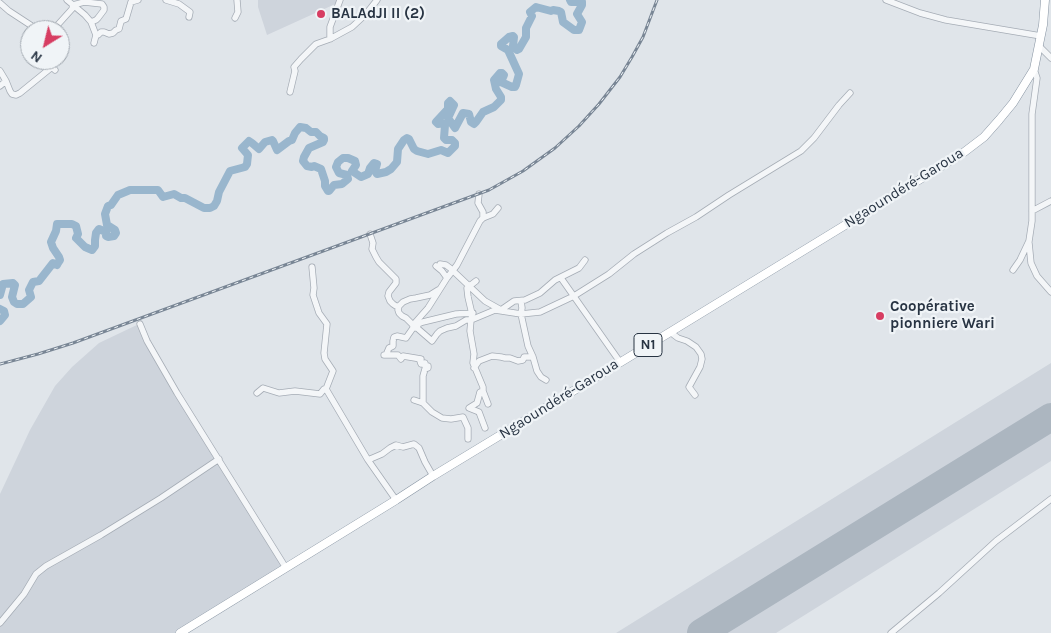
<!DOCTYPE html>
<html>
<head>
<meta charset="utf-8">
<style>
	body { margin:0 }
	#map { position:relative; width:1051px; height:633px; overflow:hidden; background:#e0e5ea; font-family:Karla,sans-serif }
	canvas { display:block }
	.north { position:absolute; left:20px; top:20px; width:50px; height:50px; box-sizing:border-box; background:#f0f4f7; border:1px solid #a0a7af; border-radius:50%; rotate:216deg; font-size:14px; font-weight:700; line-height:20px; text-align:center; color:#283443 }
	.north::after { content:''; display:block; margin:auto; width:18px; height:22px; background:#d73d62; clip-path:polygon(50% 0,100% 100%,50% 72%,0 100%) }
</style>
</head>
<body>
<div id="map">
<canvas width="1051" height="633"></canvas>
<div class="north">N</div>
</div>
<script>
const c = document.querySelector('canvas').getContext('2d');
c.lineJoin = 'round';
function fill(path, color) { c.fillStyle = color; c.fill(path, 'evenodd'); }
const poly = rows => new Path2D(rows.map(r => 'M' + r).join(''));
function strokePath(path, color, width, dash) { c.strokeStyle = color; c.lineWidth = width; c.lineCap = dash ? 'butt' : 'round'; c.setLineDash(dash || []); c.stroke(path); }
function drawText(font, color, halo, rows, align = 'center') {
  c.font = font + ' Karla,sans-serif'; c.lineWidth = 4.5; c.setLineDash([]); c.textBaseline = 'middle'; c.strokeStyle = halo; c.fillStyle = color; for (const [text, x, y, turn = 0] of rows) {
    c.save(); c.translate(x, y); c.rotate((+turn || 0) * Math.PI / 180); c.textAlign = isNaN(turn) ? turn : align; if (halo) c.strokeText(text, 0, 0); c.fillText(text, 0, 0); c.restore();
  }
}
const built = poly([
	[258,0,344,0,267,35,258,7],
	[141,323,170,377,286,568,180,633,0,633,0,494,30,430,55,386,72,367,99,343],
	[1051,363,1051,461,776,633,616,633]
]);
const river = poly([
	[0,295,3,284,13,283,15,285,12,297,14,302,17,304,23,304,31,297,29,290,33,282,39,281,53,263,57,265,58,263,60,260,59,257,53,248,51,242,56,231,57,224,72,224,76,226,78,234,76,238,85,247,92,250,95,246,95,240,96,233,99,229,106,232,106,236,108,237,114,236,116,233,115,230,107,225,105,214,108,206,111,205,118,195,130,190,158,190,163,197,174,194,181,198,185,198,204,208,210,208,214,206,217,201,219,192,230,171,245,167,247,164,248,155,242,148,249,141,252,143,259,149,265,142,272,140,273,141,277,150,289,141,292,140,295,133,300,127,306,128,311,132,316,132,320,136,324,138,324,140,323,142,309,148,304,157,303,161,307,166,312,167,314,166,321,169,325,181,325,186,328,191,329,191,334,185,342,184,348,179,347,175,339,173,336,167,338,162,343,158,348,158,355,161,356,165,352,171,361,177,368,174,370,168,374,163,377,164,375,171,377,174,386,172,391,169,397,162,398,149,404,140,407,138,409,139,414,149,417,151,428,154,441,150,448,153,455,146,455,143,452,140,446,140,444,138,445,125,442,123,438,124,436,122,448,109,448,103,450,101,454,105,448,118,455,128,463,113,469,114,471,122,474,124,476,122,483,112,494,107,501,100,501,97,496,89,494,80,500,73,502,73,504,75,501,82,512,87,515,87,516,85,519,74,508,50,501,46,501,44,509,37,513,36,514,37,513,46,517,50,519,49,526,37,526,28,532,16,530,12,536,7,551,11,553,10,559,11,561,12,563,22,574,30,579,30,582,22,577,14,582,5,582,2,571,2,570,0],
	[0,309,4,311,5,315,0,321]
]);
const runway = poly([
	[701,633,1051,417]
]);
const minor = poly([
	[67,0,85,15,91,22,96,35,94,43],
	[166,0,179,4,190,12,189,17],
	[886,0,920,13,946,20,1041,36],
	[0,3,9,11,38,30],
	[235,18,238,12,237,0],
	[53,30,72,9,73,5,84,2,102,4,104,7,104,10,98,18,96,20,91,22],
	[96,35,98,35,101,32,104,32,109,34,113,33,116,30,119,29,121,21,126,19,131,2,138,0],
	[330,39,330,27,340,0],
	[1039,46,1051,58],
	[0,71,6,81,10,91,12,94,16,95,20,93,52,67,55,70],
	[0,86,6,81],
	[290,92,295,71,294,67,301,59,316,44,330,39,352,27,366,14,377,0],
	[479,194,478,203,483,212,483,218],
	[1032,211,1051,201],
	[370,234,373,243,372,249,376,257,379,262,396,279,396,283,389,292,388,296,390,301,393,304,396,306,399,306],
	[1029,243,1031,263,1037,276,1051,292],
	[440,264,446,265,450,268,485,301,501,310,514,301,525,300,540,293,555,280,579,268,585,260],
	[436,266,442,271,447,278],
	[312,267,314,288,313,295,319,313,327,324,324,353,325,359,333,371,326,389],
	[1013,270,1020,260,1029,241,1032,221,1032,114,1037,78,1034,69],
	[561,278,620,362],
	[521,301,522,308,521,314,528,346,533,357,537,371,541,377,546,380],
	[140,324,147,341,177,393,286,568],
	[413,325,406,318,402,316,399,313,398,310,399,306,403,302,410,299,416,298,430,295,438,290],
	[413,328,417,328,432,341,437,334,440,331,447,328,456,326,466,320,471,320,472,314,468,297,467,288,476,281],
	[417,328,418,324,423,322,456,314,473,313],
	[670,332,678,338,687,341,696,347,701,354,702,359,700,367,689,387,695,395],
	[384,355,386,355,389,348,393,346,393,341,394,337,397,336,406,338,413,328,413,325,428,308,447,278,457,265,480,221,483,218,493,214,498,208],
	[386,355,398,355,401,359,403,356,421,359,420,361,421,364,425,363,425,366,428,366,428,368,425,369,423,376,423,403,432,412,442,418,451,419,463,417,468,428,468,439],
	[474,368,479,361,492,356,501,357,505,358,510,358,518,361,523,360,524,357,533,357],
	[483,391,488,404],
	[257,393,263,388,279,393,295,391,320,394,324,389,326,389,368,460,396,500],
	[414,400,423,403],
	[485,428,479,412,469,408,477,403,480,392,483,391,483,387,473,363,474,354,470,331,471,320,495,310,521,314,540,312,574,296,609,274,634,254,667,233,696,217,729,195,801,151,814,138,839,105,850,93],
	[368,460,382,454,390,448,396,445,403,447,414,444,419,448,425,462,433,476],
	[0,623,24,594,36,574,46,566,101,535,161,498,219,459],
	[891,633,939,593,996,541,1051,499]
]);
const highway = poly([
	[180,633,396,500,433,476,667,334,963,153,984,137,999,120,1013,103,1034,69,1043,25,1045,0]
]);
const rail = poly([
	[0,364,38,354,73,343,489,190,523,171,555,148,579,126,599,104,620,77,632,57,643,37,657,0]
]);
const markers = [
	[321,14,5,"#d73d62"],
	[880,316,5,"#d73d62"]
];
const shields = [
	[648,345,28]
];
const shieldNames = [
	["N1",648,345]
];
const poiNames = [
	["BALAdJI II (2)",331,14],
	["Coopérative",890,307],
	["pionniere Wari",890,324]
];
const streetNames = [
	["Ngaoundéré-Garoua",904,188,-32],
	["Ngaoundéré-Garoua",559,399,-32]
];
fill(built, '#ced4dc');
strokePath(river, '#99b6cd', 8);
strokePath(runway, '#acb6c0', 28);
strokePath(minor, '#a5acb5', 7);
strokePath(highway, '#8794a2', 9);
strokePath(minor, '#f4f6f8', 5.5);
strokePath(highway, '#fff', 8);
strokePath(rail, '#798695', 3);
strokePath(rail, '#f0f4f7', 1, [4]);
for (const [x, y, r, color] of markers) { const dot = new Path2D(); dot.arc(x, y, r, 0, 2 * Math.PI); c.fillStyle = color; c.fill(dot); strokePath(dot, '#f0f4f7', 2); }
for (const [x, y, w] of shields) { const box = new Path2D(); box.roundRect(x - w / 2, y - 11.5, w, 23, 4); c.fillStyle = '#f0f4f7'; c.fill(box); strokePath(box, '#283443', 1); }
drawText('bold 14px', '#283443', null, shieldNames);
drawText('bold 15px', '#283443', '#f0f4f7', poiNames, 'left');
drawText('15px', '#283443', '#f0f4f7', streetNames);
</script>
</body>
</html>
